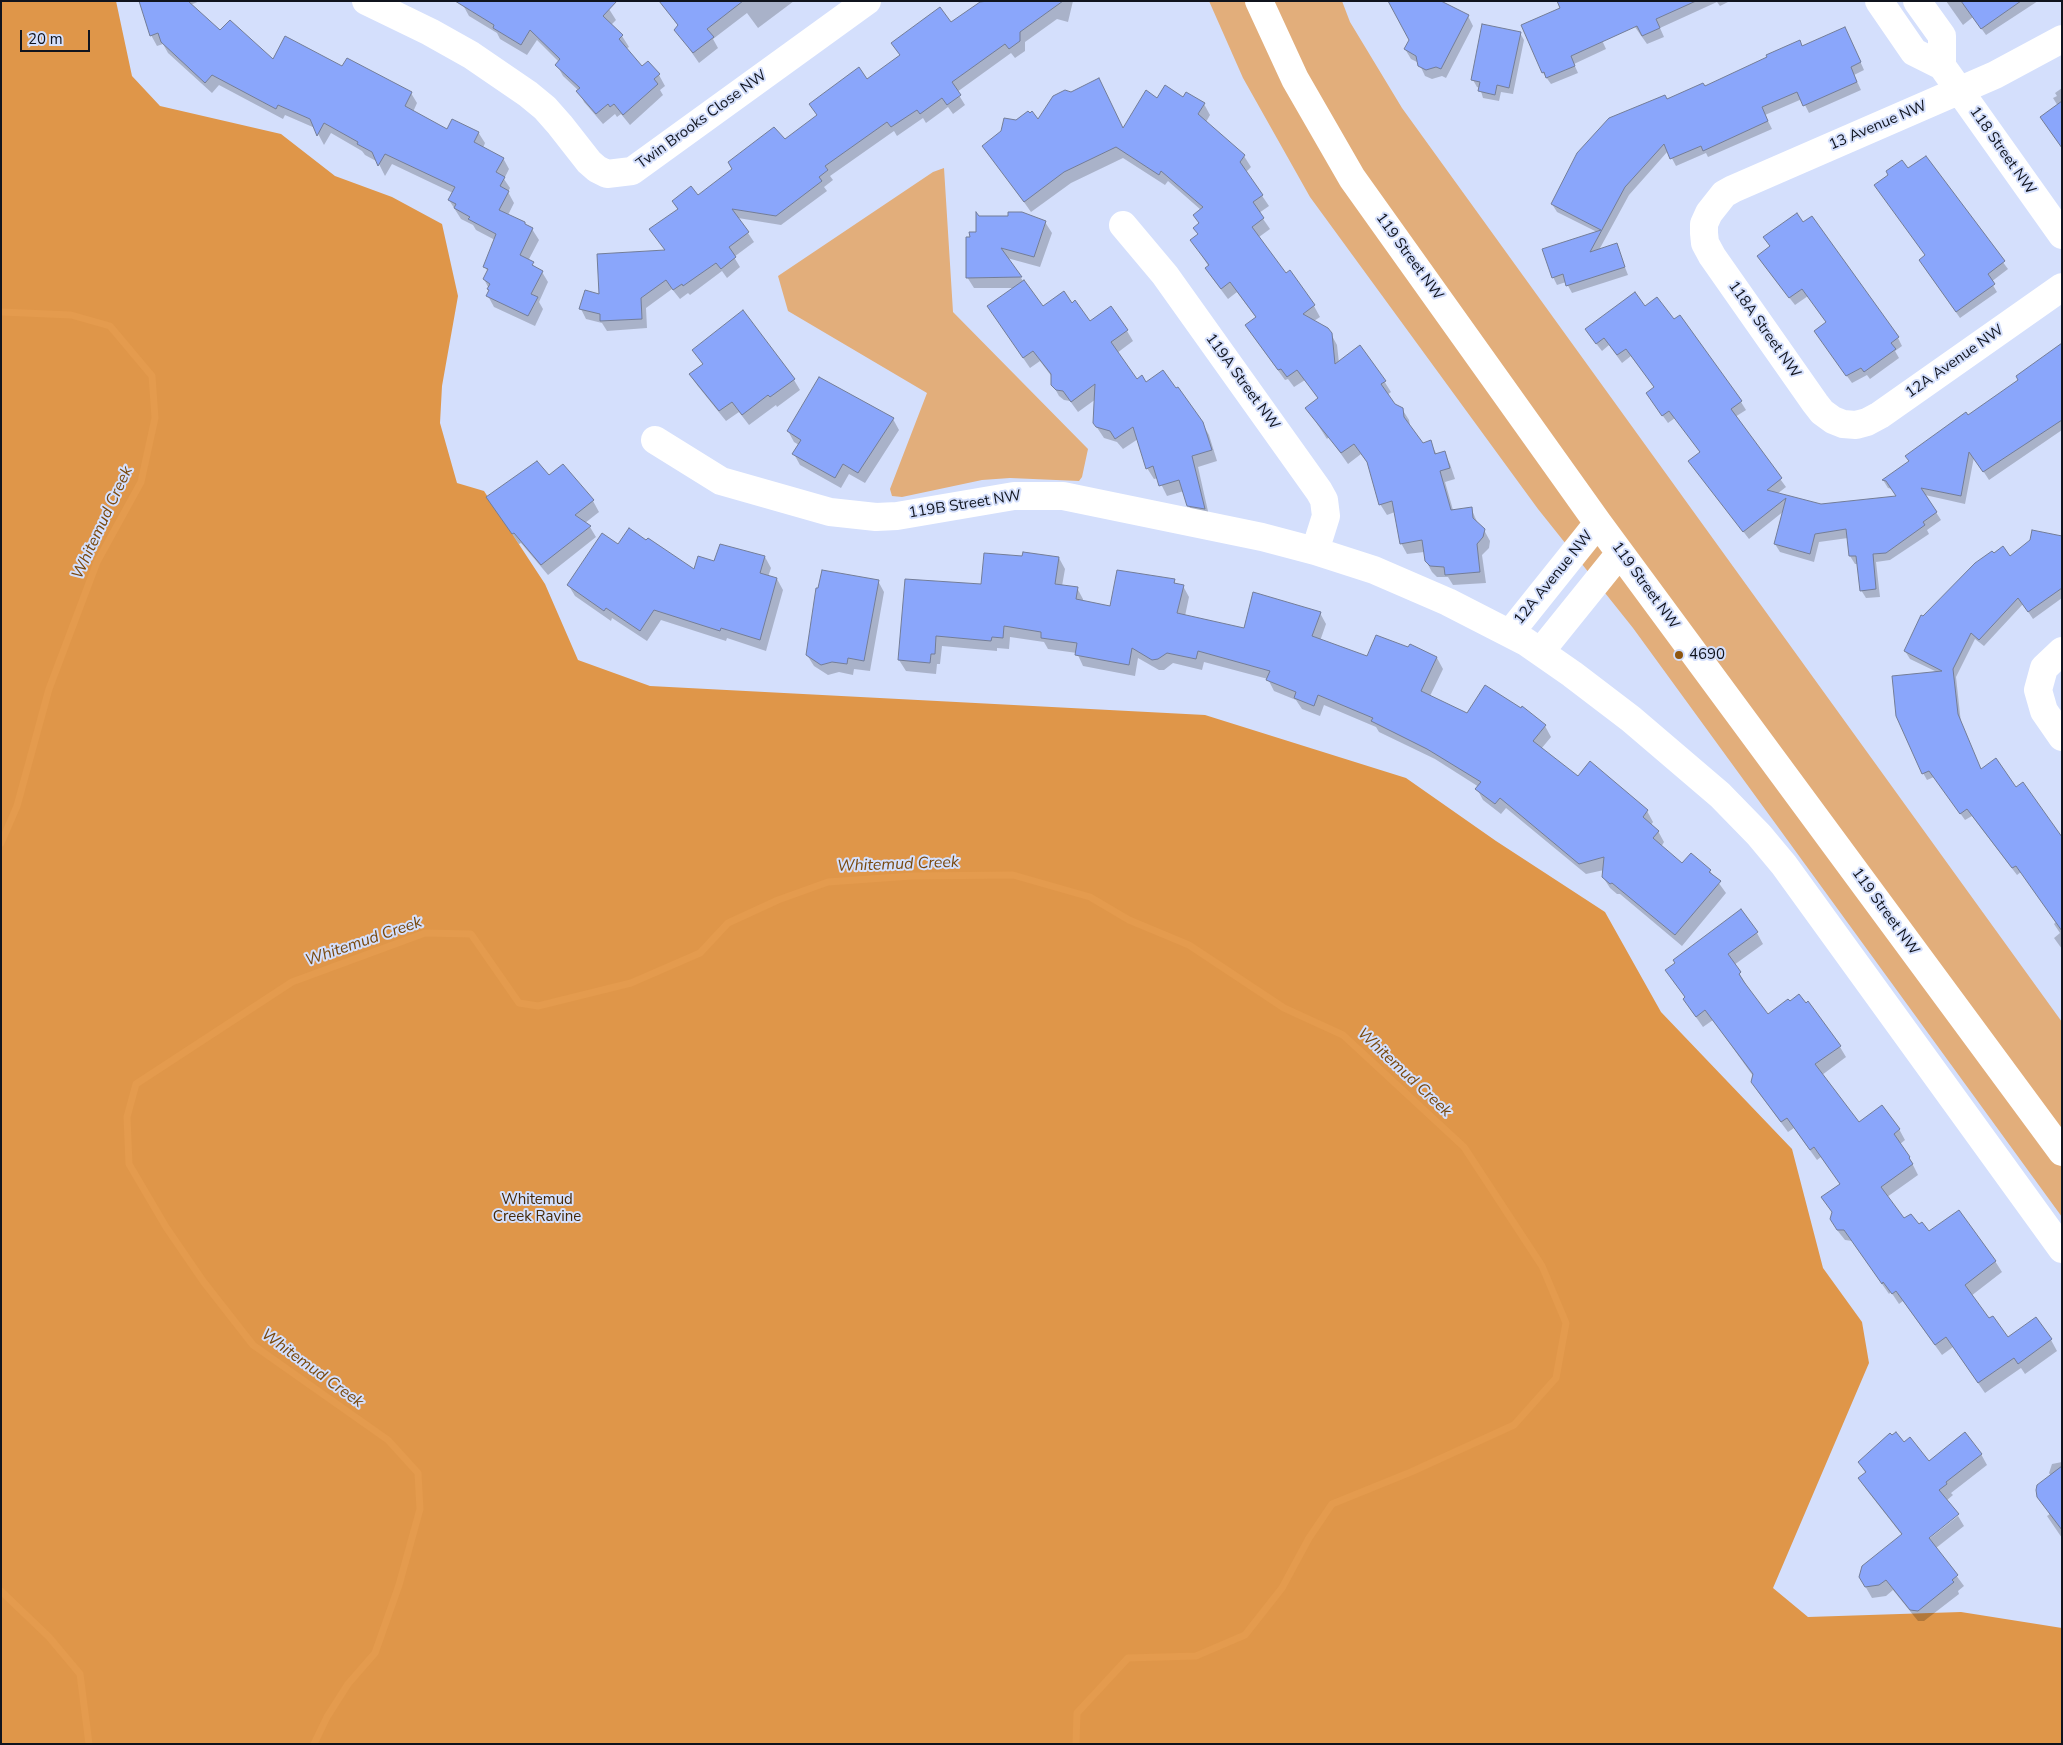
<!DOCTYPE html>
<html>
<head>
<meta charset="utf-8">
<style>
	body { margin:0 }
	#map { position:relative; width:2063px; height:1745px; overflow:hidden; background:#d4dffc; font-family:"Nunito Sans",sans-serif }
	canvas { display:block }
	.frame { position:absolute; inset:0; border:2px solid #10141e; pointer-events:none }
	.scale { position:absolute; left:20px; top:30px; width:70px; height:22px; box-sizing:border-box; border:2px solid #10141e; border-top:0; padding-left:6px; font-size:15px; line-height:18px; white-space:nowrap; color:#10141e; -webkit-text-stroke:4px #d4dffc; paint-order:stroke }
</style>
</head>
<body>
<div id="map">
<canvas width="2063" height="1745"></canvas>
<div class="frame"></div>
<div class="scale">20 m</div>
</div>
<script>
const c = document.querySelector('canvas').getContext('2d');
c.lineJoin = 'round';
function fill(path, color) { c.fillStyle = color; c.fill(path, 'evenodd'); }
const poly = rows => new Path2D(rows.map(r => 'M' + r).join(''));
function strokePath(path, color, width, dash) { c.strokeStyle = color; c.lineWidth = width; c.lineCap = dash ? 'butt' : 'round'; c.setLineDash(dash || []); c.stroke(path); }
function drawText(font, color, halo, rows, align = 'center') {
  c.font = font + ' "Nunito Sans",sans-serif'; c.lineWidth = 4; c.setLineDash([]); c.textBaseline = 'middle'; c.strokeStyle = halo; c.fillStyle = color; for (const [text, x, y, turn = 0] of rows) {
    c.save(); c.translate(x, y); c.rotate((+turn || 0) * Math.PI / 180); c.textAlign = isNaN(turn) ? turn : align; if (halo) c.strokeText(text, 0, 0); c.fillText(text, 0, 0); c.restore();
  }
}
const green = poly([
	[1209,1,1342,1,1350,22,1402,108,2062,1022,2062,1217,1633,628,1538,509,1310,197,1243,78],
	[944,168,953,312,1088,449,1082,477,1079,481,1010,478,982,480,902,497,892,496,890,489,927,393,788,311,778,276,933,172]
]);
const forest = poly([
	[1,1,116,1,132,76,160,106,281,134,335,176,392,197,442,224,458,296,442,386,440,423,457,483,484,491,545,584,578,660,650,686,1205,715,1406,778,1496,841,1605,912,1661,1012,1792,1149,1823,1268,1862,1322,1869,1363,1773,1588,1808,1617,1961,1612,2062,1628,2062,1744,1,1744]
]);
const shadow = poly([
	[140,1,200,1,190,5,220,32,273,61,342,68,411,93,417,103,413,112,448,130,478,132,485,143,483,148,503,158,509,169,504,179,510,188,508,192,514,203,508,215,532,229,539,240,528,261,542,272,548,282,539,302,543,309,535,326,494,307,488,296,490,291,484,279,488,272,485,267,495,240,476,230,473,225,461,219,449,200,453,193,392,164,385,176,378,162,365,155,362,151,331,133,324,145,315,128,285,115,283,119,219,85,212,93,168,53,163,44,157,46,151,35],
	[667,1,794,1,758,28,747,13,713,39,718,48,699,63,676,30,678,26,663,4],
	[983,1,1073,1,1068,22,1057,19,1025,42,1025,51,1015,58,1011,53,957,92,965,105,953,114,948,107,926,123,923,118,897,136,894,131,830,176,833,180,824,187,827,191,781,225,738,218,754,242,734,257,740,267,727,278,722,271,690,295,688,293,680,299,672,289,646,308,647,328,607,331,602,323,586,319,581,309,666,251,651,230,678,210,674,202,698,197,785,141,866,80],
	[1584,1,1606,49,1574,64,1578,73,1551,84,1543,73,1523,26],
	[1624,1,1730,1,1720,6,1717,2,1660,28,1664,37,1647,44,1635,27],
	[1946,1,2038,1,1986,35,1973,17,1963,25],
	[463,5,609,9,616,20,611,25,622,36,629,47,626,49,642,67,659,75,665,86,660,90,663,95,630,125,621,114,617,117,615,114,603,124,584,102,579,91,563,76,557,65,559,62,537,40,527,55,500,39,497,33,469,16],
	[1468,16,1473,26,1446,78,1442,76,1432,79,1425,76,1419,63,1411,59,1405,49],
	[1520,33,1524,40,1513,94,1501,92,1499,101,1483,98,1480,88,1477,87,1473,80],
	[1849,36,1864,70,1854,75,1861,90,1809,113,1802,99,1765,115,1772,129,1708,157,1706,153,1676,166,1668,151,1629,195,1599,250,1616,244,1628,275,1572,293,1566,282,1557,285,1553,277,1597,232,1557,212,1552,204,1667,100,1705,88,1802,47],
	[2062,88,2062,148,2046,125,2058,106,2053,98,2057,96,2055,93],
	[1184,98,1204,104,1210,115,1206,122,1244,156,1251,167,1246,172,1269,206,1259,213,1270,229,1259,237,1286,274,1290,272,1314,306,1320,317,1314,321,1331,334,1337,345,1339,363,1384,381,1391,392,1387,395,1394,405,1402,409,1409,420,1410,426,1422,444,1430,442,1437,455,1444,453,1450,464,1455,479,1445,482,1453,510,1471,508,1478,524,1484,530,1490,541,1489,548,1482,555,1486,583,1453,585,1448,577,1437,577,1432,572,1426,561,1424,552,1407,554,1401,543,1395,512,1387,515,1380,504,1369,465,1361,454,1348,464,1329,437,1327,439,1307,408,1319,399,1305,380,1294,387,1288,379,1285,380,1253,336,1247,326,1257,319,1237,292,1228,299,1213,279,1207,268,1209,267,1192,240,1199,235,1201,210,1168,181,1165,185,1123,158,1071,183,1031,212,984,146,1016,121,1038,121,1123,130,1158,99],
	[1925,157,2008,269,1991,282,1997,292,1960,318,1924,267,1926,256],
	[978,217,1045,222,1052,233,1040,267,1007,258,1042,308,1072,304,1089,323,1127,331,1133,341,1117,353,1137,380,1146,384,1202,423,1209,435,1217,461,1198,467,1210,520,1195,516,1188,505,1184,491,1167,496,1158,478,1154,479,1147,468,1138,439,1123,449,1117,442,1104,438,1094,423,1096,399,1078,412,1070,401,1064,400,1059,396,1053,385,1052,377,1040,361,1030,368,995,317,1015,288,974,288,967,277,971,238,977,233],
	[1765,238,1898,338,1902,346,1895,351,1899,358,1870,379,1867,375,1852,383,1815,332,1827,323,1808,296,1795,305,1763,264,1758,256,1770,247],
	[1644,308,1673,321,1680,316,1741,402,1746,410,1735,417,1786,487,1777,494,1821,505,1898,497,1892,489,1888,488,1883,480,1910,462,2062,347,2062,430,1989,480,1974,457,1965,504,1925,495,1941,520,1927,530,1929,534,1890,560,1876,562,1880,597,1866,598,1861,590,1858,564,1855,564,1850,556,1848,538,1819,542,1814,562,1780,552,1775,544,1784,511,1749,539,1695,469,1701,453,1675,418,1668,423,1652,401,1655,388,1631,356,1622,363,1609,345,1602,351,1591,337],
	[694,350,794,380,800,390,777,407,776,405,749,425,739,412,726,421,697,385,690,375,703,365],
	[893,419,899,430,865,483,849,474,841,488,800,465,794,454,799,445,794,442,788,431],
	[563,465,593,501,599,512,585,523,590,527,596,537,548,575,521,543,519,544,488,498,548,477],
	[2062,537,2062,598,2033,619,2023,604,1984,646,1975,639,1956,677,1961,723,1981,770,2016,788,2062,840,2062,949,2054,938,2060,933,2054,924,2056,922,2021,872,2017,875,1972,816,1965,820,1934,777,1927,780,1923,773,1937,672,1910,659,1905,651,1924,617,2009,558],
	[618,546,695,571,715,563,721,546,765,557,771,568,768,577,777,579,783,590,766,651,727,638,726,641,661,620,647,641,612,618,611,621,575,596,569,586],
	[1059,558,1065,569,1062,586,1077,588,1083,599,1083,602,1111,607,1174,581,1176,585,1183,586,1189,597,1185,616,1245,629,1254,594,1320,613,1326,624,1320,641,1368,658,1409,649,1410,646,1437,658,1443,669,1430,696,1468,715,1522,708,1545,726,1551,737,1541,749,1578,778,1647,811,1653,822,1651,825,1658,831,1664,842,1661,847,1682,865,1710,871,1726,893,1682,946,1620,894,1617,894,1610,888,1603,877,1604,870,1586,874,1506,808,1501,814,1483,800,1477,789,1479,787,1435,759,1379,732,1376,727,1324,705,1320,716,1302,709,1296,700,1274,691,1268,679,1204,662,1202,670,1173,663,1164,670,1159,670,1138,658,1135,676,1083,666,1077,653,1048,649,1044,642,1010,637,1009,649,997,648,997,651,942,646,940,664,937,664,936,674,906,671,899,660,907,580,982,585],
	[878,581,884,592,870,671,854,669,853,675,839,672,828,675,814,666,807,655],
	[1757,933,1763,944,1734,965,1746,984,1744,985,1768,1016,1840,1047,1846,1057,1822,1075,1858,1124,1899,1129,1905,1140,1900,1144,1909,1157,1918,1175,1887,1197,1904,1220,1918,1226,1929,1233,1995,1261,2002,1272,1971,1296,1989,1320,2008,1339,2036,1319,2051,1340,2057,1351,2025,1374,2021,1368,1985,1393,1953,1347,1942,1355,1903,1301,1899,1304,1891,1292,1889,1294,1852,1241,1845,1240,1837,1230,1833,1213,1823,1198,1841,1185,1821,1157,1817,1160,1794,1128,1788,1132,1759,1093,1752,1082,1753,1076,1713,1020,1703,1027,1691,1010,1685,999,1686,998,1673,981],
	[1903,1444,1929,1463,1981,1454,1987,1465,1951,1493,1953,1495,1946,1501,1923,1540,1925,1542,1958,1516,1964,1526,1936,1548,1964,1586,1958,1591,1959,1594,1924,1621,1918,1621,1893,1590,1886,1596,1872,1598,1861,1579,1902,1535,1866,1489,1859,1479,1866,1474,1859,1462],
	[2062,1462,2062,1538,2047,1516,2050,1514,2051,1476,2049,1473,2052,1464]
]);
const stream = poly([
	[1,312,71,315,110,326,152,376,155,418,141,482,97,562,49,689,17,806,1,843],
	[1,1591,49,1637,80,1674,89,1744],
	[314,1744,327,1717,348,1684,375,1653,399,1585,420,1509,418,1473,388,1440,253,1345,203,1281,166,1227,129,1164,127,1117,136,1084,292,982,425,933,471,934,519,1003,538,1006,631,983,700,953,728,923,778,900,828,882,912,876,1013,875,1090,897,1129,920,1189,945,1284,1008,1343,1035,1464,1147,1542,1266,1566,1323,1556,1378,1514,1425,1411,1472,1332,1504,1309,1538,1282,1588,1245,1635,1196,1656,1128,1658,1077,1713,1076,1744]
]);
const building = poly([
	[139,1,188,1,220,30,230,20,273,59,285,36,342,66,347,58,412,92,405,106,447,129,452,119,479,132,474,142,504,158,496,172,505,177,500,186,509,191,499,210,525,222,525,224,533,228,520,255,534,262,532,265,543,271,531,294,538,297,528,316,486,296,489,290,487,289,490,284,483,279,488,269,483,267,496,234,468,219,470,217,454,208,456,204,448,200,455,187,385,154,378,166,372,152,357,144,358,142,324,123,317,136,310,119,278,105,276,109,212,75,205,83,161,42,158,33,150,36,139,1],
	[455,1,617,1,603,16,623,35,619,39,642,66,648,61,660,74,654,79,658,84,623,115,614,104,610,107,608,104,596,114,576,91,580,88,555,65,560,59,530,30,521,45,493,28,494,25,455,1],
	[659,1,743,1,707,29,714,37,693,53,674,30,678,25,659,1],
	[988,1,1063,1,1020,32,1020,41,1009,49,1005,44,952,82,961,95,947,105,942,98,920,114,917,110,891,127,887,122,825,166,828,170,819,177,822,181,776,216,732,209,749,232,729,247,736,257,721,269,716,263,683,286,682,284,673,290,666,280,641,298,642,319,600,321,600,314,579,309,585,290,599,294,597,254,665,250,649,229,678,209,672,201,691,186,698,195,732,169,728,162,774,127,785,139,817,115,809,104,859,67,867,79,900,55,891,43,940,7,951,22,980,2,988,1],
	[1388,1,1441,1,1469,15,1441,69,1436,67,1426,70,1418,66,1416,56,1404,49,1409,40,1388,1],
	[1557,1,1696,1,1656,19,1660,28,1642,36,1637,26,1571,56,1575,66,1546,78,1544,72,1542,73,1521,25,1560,8,1557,1],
	[1961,1,2021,1,1981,29,1961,1],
	[1482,24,1521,32,1509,88,1497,85,1495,95,1478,91,1480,82,1471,80,1482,24],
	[1845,27,1861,62,1851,67,1857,82,1803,106,1797,92,1762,107,1768,121,1703,151,1701,146,1670,159,1664,144,1625,187,1590,252,1617,243,1625,267,1566,286,1563,274,1552,278,1542,249,1601,230,1551,204,1577,153,1609,118,1665,95,1667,99,1703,83,1705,86,1767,57,1766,55,1800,40,1802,46,1845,27],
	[1099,78,1123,128,1146,90,1157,98,1165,85,1183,97,1186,92,1205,103,1198,114,1245,155,1240,162,1263,195,1253,202,1264,218,1252,227,1286,273,1290,270,1315,305,1303,314,1328,328,1332,333,1335,364,1360,345,1386,381,1381,384,1395,404,1403,408,1404,417,1423,443,1431,440,1435,454,1445,451,1450,468,1440,471,1451,510,1472,507,1473,518,1485,529,1483,537,1477,544,1480,572,1445,575,1444,567,1430,566,1425,561,1422,540,1400,544,1392,501,1379,505,1367,462,1354,444,1341,453,1305,408,1318,398,1297,370,1287,377,1281,369,1278,370,1245,325,1256,317,1230,282,1221,289,1205,268,1209,265,1190,240,1198,234,1193,228,1199,223,1193,215,1203,207,1161,171,1159,175,1116,147,1064,172,1024,202,982,146,1001,131,1004,118,1016,120,1028,111,1030,113,1032,111,1038,119,1053,96,1065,90,1071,92,1099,78],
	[2062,101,2062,148,2040,117,2062,101],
	[1926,156,2005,261,1988,274,1995,284,1956,312,1919,260,1925,255,1874,185,1888,175,1886,171,1902,160,1908,168,1926,156],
	[976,212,979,216,1008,216,1008,212,1022,212,1046,221,1034,257,1001,248,1022,277,966,278,966,237,970,237,969,232,976,232,976,212],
	[1797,213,1803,222,1812,216,1899,337,1891,343,1896,349,1864,372,1861,368,1846,376,1814,331,1826,322,1802,289,1789,298,1757,256,1770,246,1763,237,1797,213],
	[1024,280,1043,306,1064,291,1072,303,1075,300,1090,321,1111,306,1128,330,1111,342,1137,379,1142,375,1146,382,1163,370,1176,388,1178,387,1203,422,1212,450,1192,456,1205,509,1187,506,1179,480,1159,486,1153,466,1146,469,1133,427,1115,439,1110,431,1096,427,1093,423,1095,384,1071,402,1063,391,1056,390,1051,385,1051,374,1033,351,1023,358,987,306,1024,280],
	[1635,292,1645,306,1657,297,1674,319,1680,315,1742,401,1731,409,1782,478,1767,490,1821,504,1896,496,1886,481,1882,480,1909,461,1905,456,1966,412,1968,415,2018,380,2016,376,2062,343,2062,420,1983,472,1969,452,1961,496,1921,488,1937,512,1923,522,1925,525,1886,553,1873,554,1876,589,1860,591,1856,556,1849,556,1846,529,1815,534,1810,554,1774,544,1786,498,1743,532,1688,461,1700,452,1669,411,1662,416,1646,393,1654,387,1626,349,1617,355,1604,338,1596,344,1585,329,1635,292],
	[743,310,795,379,770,397,768,395,742,415,732,402,719,411,689,374,703,364,692,350,743,310],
	[819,377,894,418,858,473,843,464,835,478,792,454,801,440,787,431,819,377],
	[537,461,549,475,563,464,594,500,575,515,591,526,541,565,514,533,512,534,486,497,537,461],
	[629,528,646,540,648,538,694,569,698,556,714,561,720,544,765,556,760,573,777,578,760,640,721,628,720,631,654,610,640,631,606,608,604,611,567,585,602,533,618,544,629,528],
	[2032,530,2062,536,2062,588,2028,612,2018,598,1979,640,1971,633,1953,669,1958,714,1981,769,1996,758,2016,787,2023,782,2062,837,2062,931,2016,866,2012,868,1967,809,1960,814,1929,771,1922,774,1896,716,1892,676,1942,671,1904,651,1921,615,1923,616,1975,563,1992,551,1994,553,2003,546,2010,556,2030,540,2032,530],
	[1023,552,1059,557,1055,584,1078,587,1076,599,1110,606,1117,570,1175,579,1174,583,1184,585,1177,613,1244,628,1253,592,1321,612,1312,636,1367,656,1376,635,1408,647,1410,644,1437,657,1421,691,1467,713,1485,685,1521,708,1522,706,1546,725,1533,741,1578,776,1590,761,1648,810,1643,817,1659,831,1653,838,1682,863,1691,853,1711,870,1709,872,1721,881,1675,935,1612,883,1610,884,1602,877,1604,857,1579,864,1500,798,1495,804,1475,789,1481,782,1427,749,1371,721,1373,718,1318,695,1314,706,1294,698,1296,692,1266,680,1270,671,1198,651,1196,659,1167,653,1158,659,1152,660,1132,648,1129,665,1075,655,1077,643,1041,638,1041,632,1004,626,1003,638,992,637,991,641,936,636,935,654,931,654,930,663,898,660,905,579,981,584,984,553,1022,556,1023,552],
	[822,570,879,580,864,661,848,658,847,664,832,662,821,665,806,655,816,588,818,588,822,570],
	[1741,909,1758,932,1728,954,1741,972,1739,974,1744,982,1768,1014,1788,999,1790,1001,1799,994,1806,1003,1808,1001,1841,1046,1815,1064,1859,1122,1882,1105,1900,1129,1894,1134,1910,1157,1909,1158,1913,1164,1881,1187,1904,1218,1911,1214,1919,1224,1922,1222,1929,1231,1959,1210,1996,1261,1965,1285,1989,1318,1993,1316,2008,1337,2036,1317,2052,1339,2018,1364,2014,1358,1978,1383,1946,1337,1935,1345,1896,1291,1892,1294,1883,1282,1882,1284,1844,1230,1837,1230,1830,1219,1832,1212,1821,1197,1840,1184,1814,1147,1810,1150,1787,1118,1781,1122,1751,1082,1753,1074,1705,1010,1696,1017,1683,999,1685,997,1665,970,1675,963,1673,960,1741,909],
	[1896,1432,1904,1442,1910,1437,1929,1461,1965,1432,1982,1454,1946,1482,1947,1484,1939,1490,1959,1514,1929,1538,1958,1575,1952,1580,1954,1582,1918,1611,1910,1610,1886,1580,1879,1585,1865,1587,1859,1577,1862,1566,1902,1534,1858,1478,1866,1472,1858,1462,1890,1433,1892,1435,1896,1432],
	[2062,1466,2062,1530,2037,1497,2036,1490,2037,1485,2062,1466]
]);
const minor = poly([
	[366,1,430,32,471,55,528,94,545,108,560,125,589,162,597,169,607,174,632,171,867,1],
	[1259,1,1295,79,1352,178,1598,523,2062,1152],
	[1879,1,1914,52,1942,66,2062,235],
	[1917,1,1942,36,1942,66],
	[2062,39,1995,75,1733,189,1724,194,1709,213,1704,224,1704,233,1705,243,1712,256,1815,403,1822,412,1833,420,1843,424,1856,425,1867,422,1880,415,2062,287],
	[1123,225,1165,275,1319,491,1324,500,1326,516,1315,551],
	[655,440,721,481,830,512,876,517,897,516,1014,496,1063,496,1262,537,1315,551,1374,570,1448,602,1526,642,1572,674,1631,719,1720,795,1759,835,1784,865,2062,1249],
	[1510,633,1598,523],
	[1541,651,1620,553],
	[2062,651,2044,668,2038,690,2044,711,2062,737]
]);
const markers = [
	[1679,655,5,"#8f560f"]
];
const streetNames = [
	["Twin Brooks Close NW",702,120,-36],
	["13 Avenue NW",1878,126,-23],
	["118 Street NW",2002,151,55],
	["119 Street NW",1409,257,54],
	["118A Street NW",1764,330,55],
	["12A Avenue NW",1955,362,-35],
	["119A Street NW",1242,382,54],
	["119B Street NW",965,505,-9],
	["12A Avenue NW",1554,578,-51],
	["119 Street NW",1645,586,54],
	["119 Street NW",1885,912,54]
];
const poiNames = [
	["4690",1689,655]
];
const parkNames = [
	["Whitemud",537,1200],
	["Creek Ravine",537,1217]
];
const waterNames = [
	["Whitemud Creek",103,523,-65],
	["Whitemud Creek",898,865,-2],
	["Whitemud Creek",364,942,-19],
	["Whitemud Creek",1404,1073,43],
	["Whitemud Creek",312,1369,36]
];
fill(green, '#e2ae7b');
fill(forest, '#df9649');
fill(shadow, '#0003');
strokePath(stream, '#e49b4e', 7);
fill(building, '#8aa6fb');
strokePath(building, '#737d97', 1);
strokePath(minor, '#fff', 28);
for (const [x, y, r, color] of markers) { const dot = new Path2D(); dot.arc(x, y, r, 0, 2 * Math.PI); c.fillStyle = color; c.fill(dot); strokePath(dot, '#d4dffc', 2); }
drawText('15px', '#10141e', '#d4dffc', streetNames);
drawText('15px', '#10141e', '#d4dffc', poiNames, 'left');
drawText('15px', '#452806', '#d4dffc', parkNames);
drawText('italic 16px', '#78480d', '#d4dffc', waterNames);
</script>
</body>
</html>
